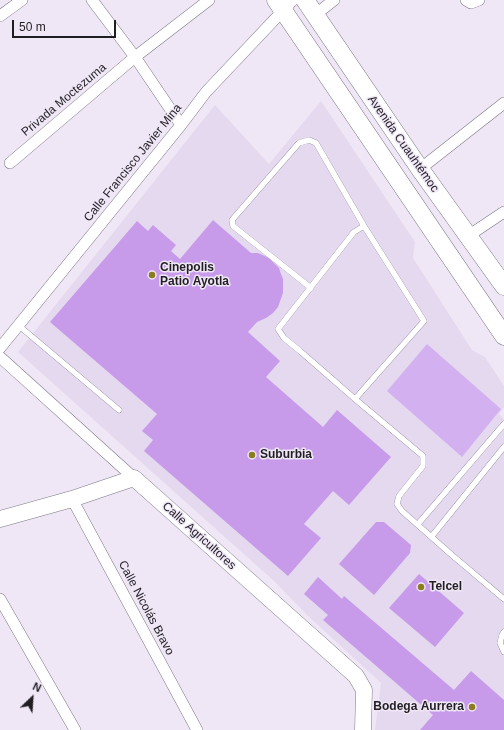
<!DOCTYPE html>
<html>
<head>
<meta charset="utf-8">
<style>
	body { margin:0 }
	#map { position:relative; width:504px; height:730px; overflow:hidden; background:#efe7f6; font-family:Arial,sans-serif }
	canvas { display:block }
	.north { position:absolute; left:12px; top:678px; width:40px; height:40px; -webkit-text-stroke:3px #efe7f6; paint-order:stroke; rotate:25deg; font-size:11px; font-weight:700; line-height:16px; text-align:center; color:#211e23 }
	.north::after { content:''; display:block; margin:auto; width:14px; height:18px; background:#211e23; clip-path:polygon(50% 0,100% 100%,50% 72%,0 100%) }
	.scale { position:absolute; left:12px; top:20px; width:104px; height:18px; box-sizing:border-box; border:2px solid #211e23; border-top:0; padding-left:5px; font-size:12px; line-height:14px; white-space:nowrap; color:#211e23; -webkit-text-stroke:3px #efe7f6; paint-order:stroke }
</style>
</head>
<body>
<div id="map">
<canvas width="504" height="730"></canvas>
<div class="north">N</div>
<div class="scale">50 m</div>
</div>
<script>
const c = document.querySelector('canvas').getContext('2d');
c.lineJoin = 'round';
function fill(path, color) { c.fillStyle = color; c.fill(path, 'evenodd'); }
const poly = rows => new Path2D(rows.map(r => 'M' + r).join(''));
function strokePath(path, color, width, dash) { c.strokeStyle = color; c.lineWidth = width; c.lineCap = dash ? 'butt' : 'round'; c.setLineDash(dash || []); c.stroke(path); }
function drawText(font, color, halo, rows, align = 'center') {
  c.font = font + ' Arial,sans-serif'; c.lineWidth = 3; c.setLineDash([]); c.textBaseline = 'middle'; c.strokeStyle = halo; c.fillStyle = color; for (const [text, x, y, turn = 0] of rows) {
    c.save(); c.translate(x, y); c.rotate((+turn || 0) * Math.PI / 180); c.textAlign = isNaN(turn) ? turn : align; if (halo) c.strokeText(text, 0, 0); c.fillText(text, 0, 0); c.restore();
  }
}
const built = poly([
	[321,101,415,242,413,258,472,350,485,357,504,386,504,407,499,414,504,419,504,730,375,730,381,683,308,616,275,582,18,352,215,105,269,164]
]);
const green = poly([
	[427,344,501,409,462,457,387,391]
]);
const building = poly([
	[213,220,251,253,258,253,269,258,279,268,281,274,283,279,283,293,278,307,273,313,266,318,257,322,248,332,280,361,266,377,323,427,337,410,391,457,349,505,333,491,304,524,321,538,288,576,144,451,153,440,142,431,157,414,50,322,137,221,148,231,153,225,176,245,171,251,180,259],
	[376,522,384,522,411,545,410,553,374,595,339,564],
	[419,574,464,613,435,647,389,608],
	[318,577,342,599,344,596,454,690,471,671,504,700,504,730,420,730,433,715,323,620,328,615,304,594]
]);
const lane = poly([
	[311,288,233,226,232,220,299,143,309,140,316,143,364,226],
	[18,325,119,410],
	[355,399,424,321,364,226,354,232,278,329,284,338,300,351,355,399,423,456,423,466,399,496,397,504,402,511,453,556,504,599],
	[418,524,504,424],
	[432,536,504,447],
	[504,632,502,635,500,643,504,652]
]);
const street = poly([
	[92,0,135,57,181,125],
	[466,0,471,3,479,0],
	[315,15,334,0],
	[0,16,22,0],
	[10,163,135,57,209,0],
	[420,169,504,103],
	[468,236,504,212],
	[0,348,181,125,206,92,293,0],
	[0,357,134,478],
	[72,499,197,730],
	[0,599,75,730]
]);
const secondary = poly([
	[0,519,72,499,134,478,356,676,364,690,363,730]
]);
const primary = poly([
	[276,0,504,336],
	[305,0,420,169,504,286]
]);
const markers = [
	[152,275,4,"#8b7c22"],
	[252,455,4,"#8b7c22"],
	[421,587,4,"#8b7c22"],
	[472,707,4,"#8b7c22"]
];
const streetNames = [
	["Privada Moctezuma",64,100,-40],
	["Avenida Cuauhtémoc",403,144,55],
	["Calle Francisco Javier Mina",133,163,-51],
	["Calle Agricultores",199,536,42],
	["Calle Nicolás Bravo",146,608,62]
];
const poiNames = [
	["Cinepolis",160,268],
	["Patio Ayotla",160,282],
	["Suburbia",260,455],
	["Telcel",429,587],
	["Bodega Aurrera",464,707,"right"]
];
fill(built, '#e5d9ef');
fill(green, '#d3b1f0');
fill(building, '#c79bea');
strokePath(lane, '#7e7784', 6);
strokePath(street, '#7e7784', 12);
strokePath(secondary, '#7e7784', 17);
strokePath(primary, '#7e7784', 19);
strokePath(lane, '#fff', 5.5);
strokePath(street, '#fff', 11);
strokePath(secondary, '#fff', 16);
strokePath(primary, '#fff', 18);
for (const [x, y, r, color] of markers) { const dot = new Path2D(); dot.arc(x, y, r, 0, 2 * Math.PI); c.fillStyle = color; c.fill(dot); strokePath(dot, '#efe7f6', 1.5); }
drawText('12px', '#211e23', '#efe7f6', streetNames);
drawText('bold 12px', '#211e23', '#efe7f6', poiNames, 'left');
</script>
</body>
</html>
